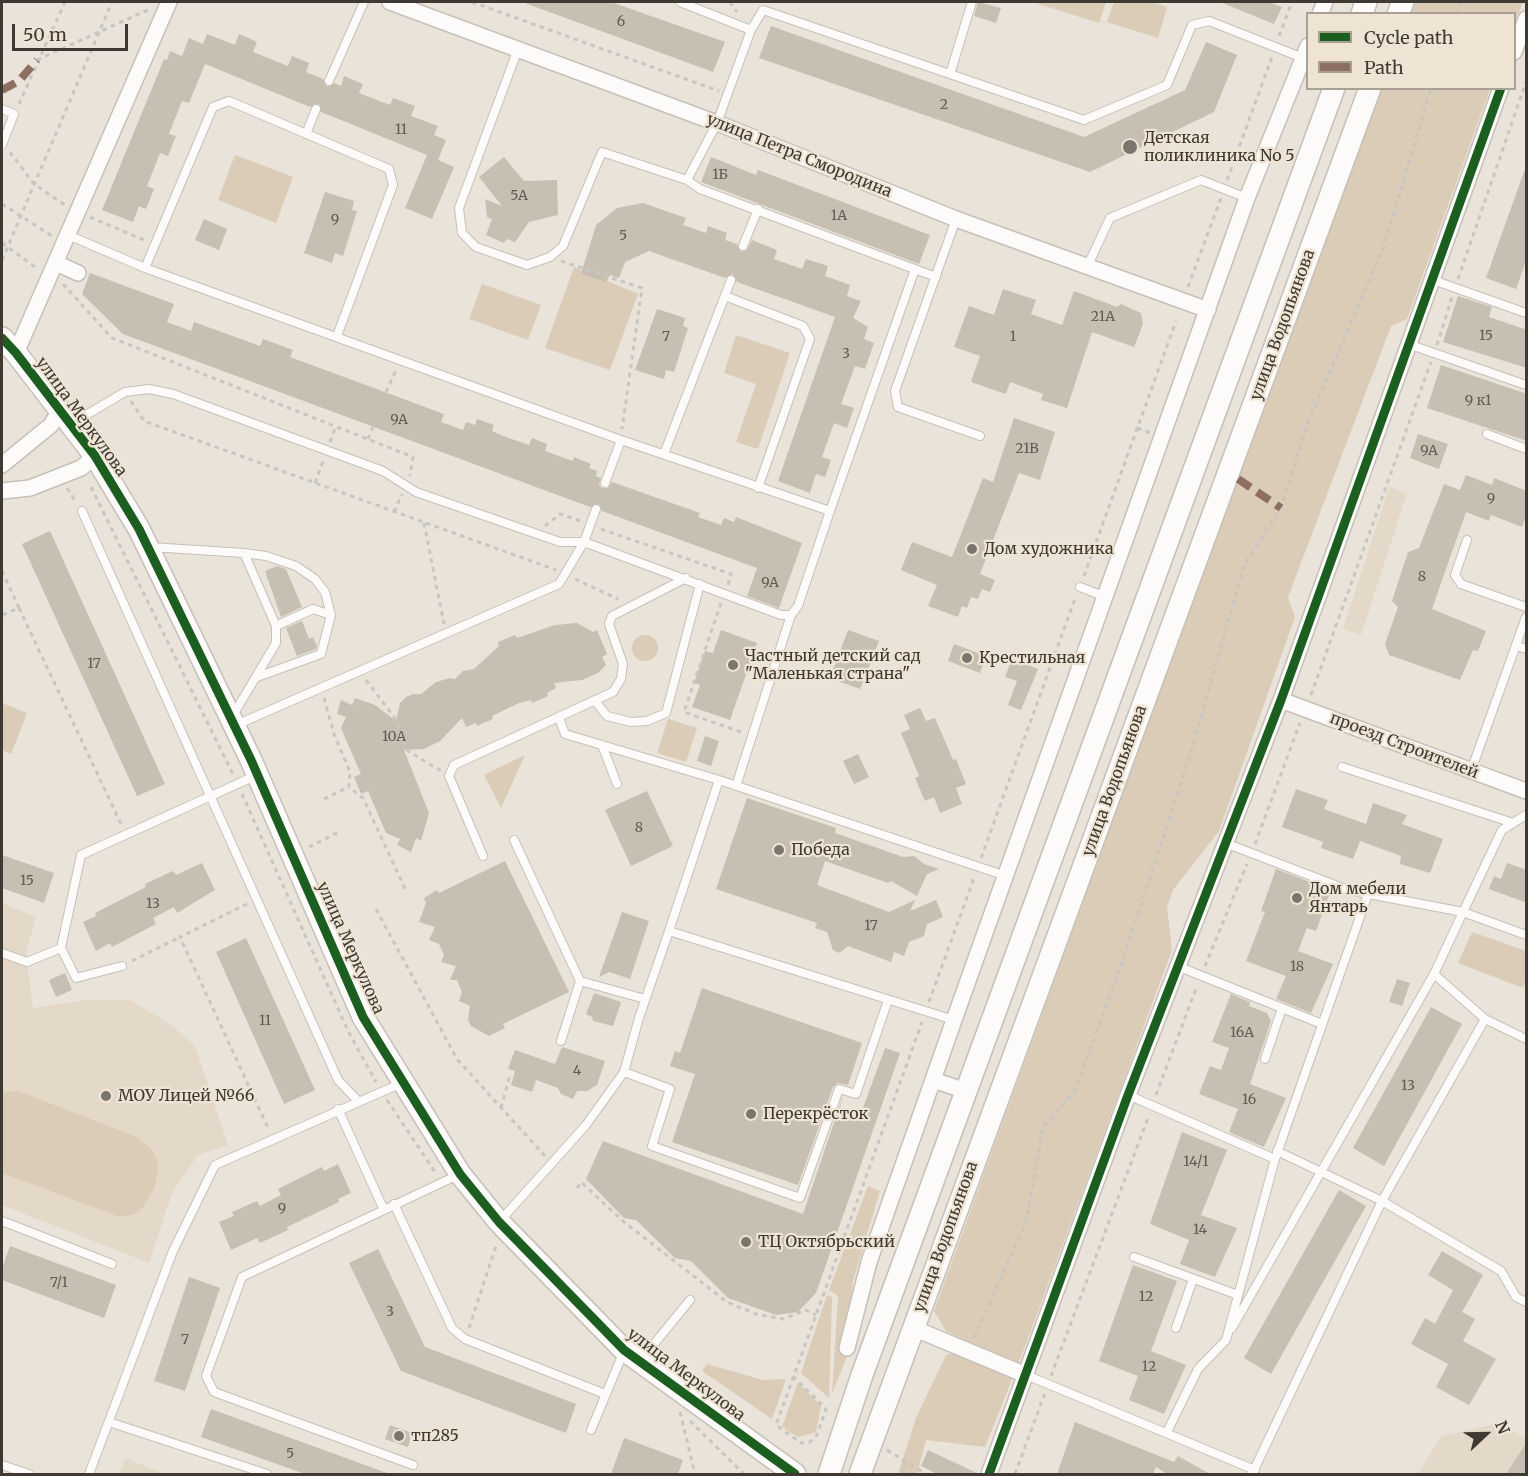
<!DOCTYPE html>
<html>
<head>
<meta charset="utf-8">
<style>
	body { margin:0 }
	#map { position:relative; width:1528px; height:1476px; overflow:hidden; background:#e9e3d9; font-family:Merriweather,serif }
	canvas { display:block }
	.frame { position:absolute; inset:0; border:3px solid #3e3a33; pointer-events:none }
	.legend { position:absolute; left:1306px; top:12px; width:210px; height:78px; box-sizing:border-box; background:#efe4d3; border:2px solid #a8a093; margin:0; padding:8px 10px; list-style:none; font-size:18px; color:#3e3a33 }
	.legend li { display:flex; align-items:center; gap:12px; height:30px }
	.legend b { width:30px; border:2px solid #a8a093 }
	.north { position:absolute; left:1456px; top:1404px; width:60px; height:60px; -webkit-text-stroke:4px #efe4d3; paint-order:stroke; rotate:68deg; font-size:16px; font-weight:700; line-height:24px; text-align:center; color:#3e3a33 }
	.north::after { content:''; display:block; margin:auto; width:21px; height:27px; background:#3e3a33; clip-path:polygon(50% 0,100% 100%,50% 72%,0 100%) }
	.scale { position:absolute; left:12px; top:24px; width:116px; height:27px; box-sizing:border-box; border:3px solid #3e3a33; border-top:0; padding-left:8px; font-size:18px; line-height:21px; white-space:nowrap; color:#3e3a33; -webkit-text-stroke:4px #efe4d3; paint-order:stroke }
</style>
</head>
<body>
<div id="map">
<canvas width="1528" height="1476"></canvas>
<div class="frame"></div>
<ul class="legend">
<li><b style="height:8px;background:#1b5e20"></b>Cycle path</li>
<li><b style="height:8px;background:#8d6e63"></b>Path</li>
</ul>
<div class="north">N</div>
<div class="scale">50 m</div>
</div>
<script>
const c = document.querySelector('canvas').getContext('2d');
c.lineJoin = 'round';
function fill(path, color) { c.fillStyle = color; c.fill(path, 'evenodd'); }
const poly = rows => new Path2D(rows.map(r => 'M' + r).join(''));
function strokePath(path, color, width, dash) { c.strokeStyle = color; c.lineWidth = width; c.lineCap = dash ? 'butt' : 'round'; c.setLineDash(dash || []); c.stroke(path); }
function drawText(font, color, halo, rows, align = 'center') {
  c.font = font + ' Merriweather,serif'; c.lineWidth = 4.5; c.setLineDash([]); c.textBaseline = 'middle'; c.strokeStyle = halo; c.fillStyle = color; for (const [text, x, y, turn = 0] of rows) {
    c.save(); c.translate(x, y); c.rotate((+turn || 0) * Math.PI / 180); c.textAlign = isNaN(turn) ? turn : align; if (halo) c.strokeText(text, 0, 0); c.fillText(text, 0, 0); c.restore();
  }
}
const built = poly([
	[1389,487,1407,493,1361,635,1343,629],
	[2,903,36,917,26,953,33,1008,85,1000,130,1000,170,1024,195,1046,228,1145,198,1155,172,1193,149,1263,2,1205],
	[1501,1423,1526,1439,1526,1474,1418,1474,1441,1436],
	[125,1458,165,1474,119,1474]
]);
const green = poly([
	[1032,2,1106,2,1099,23],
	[1114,2,1151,2,1167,7,1158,38,1107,22],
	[1411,2,1523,2,1515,23,1514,14,1407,14],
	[1379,89,1490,89,1407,319,1391,326,1288,597,1295,617,1219,831,1173,890,1167,907,1172,950,1024,1349,985,1447,926,1440,917,1474,898,1474,916,1418,946,1355,979,1347,946,1331,934,1311],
	[235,155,293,177,276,223,218,200],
	[574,267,638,294,610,370,545,348],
	[482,284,541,305,528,340,469,319],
	[736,335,790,353,758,449,736,442,756,384,724,373],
	'632 648a13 13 0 1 1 26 0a13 13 0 1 1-26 0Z',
	[2,703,27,713,11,754,2,750],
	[668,719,697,728,686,762,657,753],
	[525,755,501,808,484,775],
	[1472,932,1526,951,1526,979,1523,988,1458,963],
	[18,1091,137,1137,151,1149,157,1159,158,1172,154,1189,143,1207,133,1215,117,1216,2,1173,2,1092],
	[868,1186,880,1191,853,1281,846,1359,832,1394,838,1296,829,1290],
	[827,1295,832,1297,829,1398,801,1373],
	[707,1364,763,1380,786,1379,772,1419,702,1371],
	[798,1382,821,1406,816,1432,798,1437,782,1427]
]);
const building = poly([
	[522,2,611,2,725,42,713,72],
	[978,2,1001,8,996,23,974,16],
	[1220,2,1269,2,1282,7,1274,24],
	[771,26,1084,137,1185,90,1206,42,1237,55,1214,112,1090,172,759,58],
	[207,34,235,45,239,34,257,42,253,52,288,66,292,56,309,63,306,72,323,79,327,87,334,83,341,86,344,76,363,84,359,93,390,105,393,98,415,106,411,116,438,126,434,135,446,140,438,160,454,167,432,219,405,208,427,155,321,112,319,104,310,107,205,64,189,103,182,101,169,134,176,136,168,156,160,153,147,186,154,189,146,209,139,206,133,222,102,210,164,59,167,60,170,51,182,56,189,38,203,44],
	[504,157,524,181,557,180,558,215,529,222,515,242,507,239,504,243,486,235,492,219,487,217,485,199,502,206,479,177],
	[711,157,756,175,758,170,930,235,919,264,701,182],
	[1525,169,1527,258,1516,289,1486,278],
	[325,192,354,201,352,210,357,211,343,256,335,253,332,263,304,253],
	[643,203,686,218,683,225,706,233,708,226,727,233,725,240,737,244,741,252,747,250,752,240,777,250,774,259,802,269,806,259,828,266,825,276,850,285,847,296,861,301,853,318,868,327,864,339,874,343,865,369,855,366,841,404,854,408,847,428,834,423,822,457,831,460,825,477,816,474,810,493,778,481,835,317,737,282,733,274,725,278,649,251,625,262,619,278,610,275,606,282,581,274,596,225,617,208],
	[204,219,227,229,219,250,195,240],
	[90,273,174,304,167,322,191,331,194,322,260,346,263,339,293,350,290,357,444,414,441,422,463,430,466,422,475,425,477,419,494,425,492,431,503,436,529,445,532,438,547,444,545,451,573,461,574,457,591,464,589,468,597,471,596,476,601,478,599,485,602,488,608,488,612,482,700,513,698,517,721,525,724,518,734,522,736,517,802,543,779,608,747,596,757,568,602,511,599,504,590,507,123,334,82,294],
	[1003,289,1036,300,1031,314,1062,325,1074,291,1117,307,1121,304,1141,313,1143,324,1134,347,1092,332,1067,408,1041,400,1043,394,1010,382,1006,394,971,382,980,356,954,347,969,306,994,315],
	[1458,296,1492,307,1489,317,1527,330,1527,368,1443,342],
	[657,309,685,318,683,326,688,328,674,372,666,370,664,379,635,370],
	[1441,365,1527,394,1527,441,1427,408],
	[1014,418,1055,432,1040,480,1019,473,980,574,995,580,990,592,982,589,978,599,971,597,967,608,962,606,958,617,928,606,937,585,901,570,912,542,952,557,983,478,993,482],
	[1418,434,1448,444,1439,469,1410,458],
	[1466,475,1492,485,1494,478,1527,491,1527,514,1522,527,1491,515,1489,521,1466,512,1432,609,1486,631,1478,651,1473,650,1460,680,1389,655,1385,644,1398,607,1392,601,1408,552,1419,548,1444,484,1460,490],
	[50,531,165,784,137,796,22,544],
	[277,566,286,569,302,607,281,617,265,571],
	[302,621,309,639,313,637,317,646,316,649,297,656,286,628],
	[577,623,593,632,597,630,607,654,602,657,606,665,598,673,582,680,554,683,556,688,547,693,548,696,532,703,531,700,519,703,492,716,493,719,477,726,476,723,466,727,462,718,440,741,424,749,404,750,429,813,421,841,416,838,411,852,397,845,400,839,386,833,368,791,361,794,354,777,361,774,341,728,346,717,337,714,341,700,352,705,355,698,375,705,396,721,400,703,406,697,413,694,421,694,436,682,450,678,455,679,463,671,474,669,499,646,498,642,515,635,517,638,555,625],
	[721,630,757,643,730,720,692,707,700,685,694,683,705,651,713,653],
	[848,630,879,641,860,689,830,678],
	[954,644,986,656,980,673,948,661],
	[1012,659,1038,669,1021,710,1008,705,1017,681,1005,677],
	[920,708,926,721,935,718,953,760,956,759,966,784,956,788,962,804,940,813,934,797,925,801,915,778,919,776,901,733,910,729,904,715],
	[705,736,719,741,711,766,697,761],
	[858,754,869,777,854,784,843,761],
	[1296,789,1328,800,1324,809,1366,824,1373,803,1407,815,1402,824,1443,839,1430,873,1400,864,1401,856,1360,841,1353,859,1321,848,1323,842,1282,827],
	[647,791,673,846,631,866,605,810],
	[747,798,836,828,835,833,903,857,914,856,924,864,939,869,927,874,917,896,891,881,888,883,825,861,817,885,889,912,915,900,910,911,936,900,943,917,927,924,924,936,909,942,904,956,894,952,891,962,848,946,840,953,833,950,827,932,815,928,817,923,716,889],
	[2,855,54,873,44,903,2,888],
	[505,861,569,992,503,1024,505,1028,489,1036,471,1026,468,1020,470,1006,459,1001,462,992,457,980,450,980,456,966,441,962,444,955,439,944,429,940,435,927,419,922,426,903,424,898,437,890,439,893],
	[202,863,215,890,177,913,174,907,153,918,156,924,112,947,110,943,96,951,83,922,96,916,95,913,146,887,145,884,173,871,176,875],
	[1507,863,1527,870,1527,903,1489,889,1494,876,1501,879],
	[1276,869,1331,890,1316,931,1307,928,1298,951,1333,964,1311,1013,1276,999,1286,976,1246,961,1265,912,1261,911],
	[622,912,649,921,630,979,609,972,599,977],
	[246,938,315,1090,284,1104,216,952],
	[65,973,72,990,56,997,49,980],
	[1397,979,1410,983,1402,1006,1389,1002],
	[702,988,862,1043,848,1085,838,1083,833,1087,798,1185,672,1142,695,1074,670,1066,675,1051,680,1053],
	[594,993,621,1002,613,1026,593,1021,592,1017,586,1014],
	[1231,994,1250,1002,1249,1006,1267,1013,1271,1021,1250,1084,1286,1098,1264,1147,1229,1132,1238,1109,1199,1094,1210,1066,1221,1070,1229,1048,1212,1042],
	[1431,1007,1462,1024,1384,1166,1353,1148],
	[562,1047,605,1061,597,1085,587,1091,577,1091,573,1099,561,1094,558,1088,536,1080,532,1092,511,1085,515,1071,508,1069,515,1050,555,1064],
	[885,1048,900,1053,816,1293,798,1312,776,1315,728,1298,691,1261,675,1258,636,1220,624,1218,586,1179,603,1141,803,1214,843,1096,839,1112,859,1119],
	[1182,1132,1227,1150,1201,1215,1237,1228,1215,1277,1180,1264,1189,1240,1150,1224],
	[338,1164,351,1193,338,1199,339,1202,287,1227,288,1230,260,1243,257,1238,231,1250,219,1222,234,1216,232,1212,257,1201,260,1206,281,1195,278,1189,322,1167,324,1171],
	[1339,1190,1366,1206,1271,1374,1244,1358],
	[10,1246,116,1285,104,1318,2,1280,2,1268],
	[378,1249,425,1347,576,1404,566,1433,401,1371,349,1263],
	[1442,1251,1483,1275,1462,1312,1475,1319,1463,1341,1496,1359,1469,1405,1436,1387,1448,1364,1411,1344,1425,1318,1435,1324,1453,1290,1428,1275],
	[1133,1265,1177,1281,1151,1351,1186,1365,1164,1414,1129,1400,1138,1376,1099,1361],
	[189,1277,220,1288,185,1391,154,1381],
	[211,1409,387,1473,387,1474,305,1474,201,1437],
	[1075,1422,1174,1462,1178,1456,1210,1474,1167,1474,1156,1467,1153,1474,1057,1474],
	[390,1425,412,1433,408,1447,385,1439],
	[624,1438,683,1460,678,1474,611,1474],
	[1527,1442,1527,1474,1506,1474],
	[928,1450,979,1474,937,1474,921,1466]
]);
const path = poly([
	[472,2,719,91],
	[730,2,737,12],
	[1456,14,1460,2],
	[1279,36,1292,2],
	[37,60,150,9],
	[19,104,65,2],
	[10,152,34,184,65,205],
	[1227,180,1272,57],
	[2,204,52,236],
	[90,217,144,240],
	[2,243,38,269],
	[2,260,112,2],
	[561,261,642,288,622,429],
	[1458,279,1526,82],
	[63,284,112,338,413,457,410,476],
	[1188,287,1221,198],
	[1437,345,1452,297],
	[386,392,396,370],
	[131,401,144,421,556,570],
	[1137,428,1150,433],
	[368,439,373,427],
	[330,442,336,426],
	[315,483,324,459],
	[91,487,233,774],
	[67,488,76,502],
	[394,512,402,494],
	[424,523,444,624],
	[545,526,560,514,581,521],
	[601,529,731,574,728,585],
	[2,571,19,608,2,615],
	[1084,576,1176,321],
	[575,579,618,599],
	[721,603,684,712,741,732],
	[19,608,122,826],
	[366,680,395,718,408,751,441,771],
	[1311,695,1431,362],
	[324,698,334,734,350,772,349,787,363,798,407,893],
	[242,794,348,1031,376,1082],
	[324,799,349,787],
	[1255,844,1300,723],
	[309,847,339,832],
	[981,858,1076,596],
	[247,904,180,937,269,1130],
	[376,909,457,1059,545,1156],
	[132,961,180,937],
	[1205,966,1247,864],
	[929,1002,975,875],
	[1156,1095,1197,986],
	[387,1100,437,1175],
	[501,1108,509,1078],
	[577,1188,581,1182,624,1222,727,1302,756,1314,783,1319,806,1310,816,1315],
	[469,1328,496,1246],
	[974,1338,1026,1222,1043,1127,1075,1091,1117,977,1189,759,1245,563,1281,508,1308,422,1384,246,1431,88],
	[793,1376,826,1409,817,1435,810,1442,801,1443,776,1425,816,1315,922,1022],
	[1051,1376,1149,1115],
	[680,1412,695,1474],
	[690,1421,744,1474],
	[887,1450,926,1474],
	[901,1474,906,1463],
	[1015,1474,1045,1393]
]);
const lane = poly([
	[751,30,763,10,1084,120,1167,85,1192,25,1209,21,1303,58],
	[518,49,459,208,462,233,476,247,527,265,550,257,563,246,602,152,687,180,717,123,751,30,680,2],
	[950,74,972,2],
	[329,81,364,2],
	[2,109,14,114,2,145],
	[306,134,316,109],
	[687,180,700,189,936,277],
	[956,219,895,391,898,407,980,436],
	[68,235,145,268,213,107,229,101,389,169,393,185,337,336],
	[743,246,758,209],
	[1087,267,1110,218,1201,180,1247,198],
	[145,268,621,440,830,511,915,269],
	[1433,280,1526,313],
	[725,296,803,326,810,339,758,488],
	[1408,344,1526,385],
	[71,424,125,392,149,389,173,394,383,471,416,492,560,542,584,542,781,615,791,615,798,606,830,511],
	[1487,434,1526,449],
	[664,454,731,280],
	[605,483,621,440],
	[82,511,338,1080,358,1101],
	[1467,540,1455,575,1461,584,1526,607],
	[151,547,244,553,276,626,276,643,232,717],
	[244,553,266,556,296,566,315,579,325,592,331,615,321,654,257,677],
	[1080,587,1106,597],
	[276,626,313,609,331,615],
	[1517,646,1526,649],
	[595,701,607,716,631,722,647,721,666,713,700,584],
	[559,718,565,734,719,780,1006,876],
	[236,725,559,584,584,542,596,509],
	[602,745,617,784],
	[1342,767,1513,823],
	[1471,771,1526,617],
	[736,786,791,615],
	[514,840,580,981,645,999],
	[1225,843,1348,890,1463,912,1502,830,1526,815],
	[483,856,449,776,454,765,613,692,621,679,623,664,609,624,612,616,686,578],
	[669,931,719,780],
	[1526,935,1463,912,1434,974,1485,1019,1382,1201,1501,1271,1516,1297,1526,1302],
	[61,948,76,978,122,966],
	[2,953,27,962,61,948,81,855,257,775],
	[1177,966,1322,1024],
	[1485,1019,1526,1039],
	[561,1041,580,981],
	[1265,1059,1282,1008],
	[624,1072,670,1089,652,1146,800,1198,839,1089,856,1094,888,1000],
	[1128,1095,1275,1159],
	[338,1109,384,1210],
	[394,1204,452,1328,465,1339,605,1394],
	[2,1221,112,1264],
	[500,1221,586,1125,624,1072,639,1018,669,931,954,1020],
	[1134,1257,1238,1295],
	[1176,1328,1193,1279],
	[1232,1328,1434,974],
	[641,1360,690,1300],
	[1026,1375,1255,1470],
	[109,1422,267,1474],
	[591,1430,624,1351],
	[1167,1432,1198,1369,1226,1340,1275,1159,1368,894],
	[2,1465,29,1474],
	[413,1465,214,1392,206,1376,242,1277,458,1175],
	[89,1474,173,1251,215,1165,402,1083],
	[1252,1474,1382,1201,1277,1151]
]);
const street = poly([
	[390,2,722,125,956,219,1208,310],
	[1320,14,1325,2],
	[1514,52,1526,19],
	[56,263,78,273],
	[16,353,169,2],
	[2,465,51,425,60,410],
	[2,491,30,488,81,468,95,456],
	[1281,700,1526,791],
	[933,1080,966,1091],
	[913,1328,1026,1375],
	[847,1348,869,1262,954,1020,1247,198,1308,46],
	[989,1474,1128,1095,1281,700,1501,88]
]);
const secondary = poly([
	[1362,14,1366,2],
	[1398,14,1403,2],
	[2,338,16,353,95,456,139,529,251,760,363,1017,460,1174,499,1222,624,1350,795,1474],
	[829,1474,862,1375,1334,88],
	[860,1474,1370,88]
]);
const quiet = poly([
	[2,90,19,81,37,60],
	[1238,479,1281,508]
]);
const cycleway = poly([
	[2,338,16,353,95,456,139,529,251,760,363,1017,460,1174,499,1222,624,1350,795,1474],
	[989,1474,1128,1095,1281,700,1501,88]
]);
const markers = [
	[1130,147,8,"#7a756d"],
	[972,549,6,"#7a756d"],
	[967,658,6,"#7a756d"],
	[733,665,6,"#7a756d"],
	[779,850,6,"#7a756d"],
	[1297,898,6,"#7a756d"],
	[106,1096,6,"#7a756d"],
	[751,1114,6,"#7a756d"],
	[746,1242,6,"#7a756d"],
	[399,1436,6,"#7a756d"]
];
const numberNames = [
	["6",621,22],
	["2",944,105],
	["11",401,130],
	["1Б",720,175],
	["5А",519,196],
	["1А",839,216],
	["9",335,220],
	["5",623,236],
	["21А",1103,317],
	["15",1486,336],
	["7",666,337],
	["1",1013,337],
	["3",846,354],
	["9 к1",1478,401],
	["9А",399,420],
	["21В",1027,449],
	["9А",1429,451],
	["9",1491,499],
	["8",1422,577],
	["9А",770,583],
	["17",94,664],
	["10А",394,737],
	["8",639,828],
	["15",27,881],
	["13",153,904],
	["17",871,926],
	["18",1297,967],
	["11",265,1021],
	["16А",1242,1033],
	["4",577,1071],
	["13",1408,1086],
	["16",1249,1100],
	["14/1",1196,1162],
	["9",282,1209],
	["14",1200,1230],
	["7/1",59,1283],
	["12",1146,1297],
	["3",390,1312],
	["7",185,1340],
	["12",1149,1367],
	["5",290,1454]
];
const poiNames = [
	["Детская",1144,138],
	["поликлиника No 5",1144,156],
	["Дом художника",984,549],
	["Частный детский сад",745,656],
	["\"Маленькая страна\"",745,674],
	["Крестильная",979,658],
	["Победа",791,850],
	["Дом мебели",1309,889],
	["Янтарь",1309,907],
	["МОУ Лицей №66",118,1096],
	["Перекрёсток",763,1114],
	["ТЦ Октябрьский",758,1242],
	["тп285",411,1436]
];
const streetNames = [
	["улица Петра Смородина",799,156,22],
	["улица Водопьянова",1283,325,-70],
	["улица Меркулова",81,417,54],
	["проезд Строителей",1404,746,21],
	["улица Водопьянова",1115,781,-70],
	["улица Меркулова",350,948,66],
	["улица Водопьянова",946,1237,-70],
	["улица Меркулова",686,1375,37]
];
fill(built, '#e4d9c8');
fill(green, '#daccb6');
fill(building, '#c6bfb2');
strokePath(lane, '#c5c0b9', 10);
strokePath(street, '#c5c0b9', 18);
strokePath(secondary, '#c5c0b9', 24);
strokePath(path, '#c7c6c3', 3, [4.5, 4.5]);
strokePath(lane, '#fcfbf9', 8);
strokePath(street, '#fcfbf9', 15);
strokePath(secondary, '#fcfbf9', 21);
strokePath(quiet, '#8d6e63', 8, [15, 8]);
strokePath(cycleway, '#1b5e20', 9);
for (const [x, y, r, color] of markers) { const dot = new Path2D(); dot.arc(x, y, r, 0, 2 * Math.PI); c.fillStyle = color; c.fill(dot); strokePath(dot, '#efe4d3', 2); }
drawText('14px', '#605b53', null, numberNames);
drawText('16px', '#3e3a33', '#efe4d3', poiNames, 'left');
drawText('16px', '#3e3a33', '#efe4d3', streetNames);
</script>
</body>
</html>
